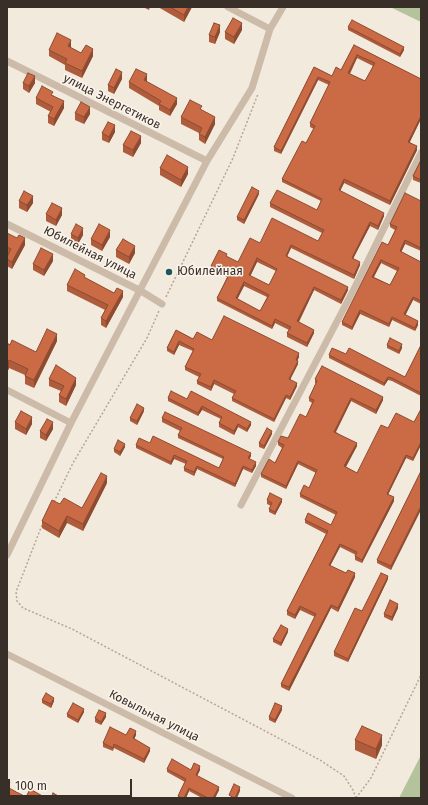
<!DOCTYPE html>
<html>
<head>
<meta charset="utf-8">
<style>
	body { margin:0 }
	#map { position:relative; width:428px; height:805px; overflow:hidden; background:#f3eade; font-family:"Fira Sans",sans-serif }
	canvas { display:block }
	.frame { position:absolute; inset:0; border:8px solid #392f29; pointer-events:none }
	.scale { position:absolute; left:8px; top:779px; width:124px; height:18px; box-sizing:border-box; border:2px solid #392f29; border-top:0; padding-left:5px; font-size:12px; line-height:14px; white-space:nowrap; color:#392f29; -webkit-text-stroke:3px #fbf4eb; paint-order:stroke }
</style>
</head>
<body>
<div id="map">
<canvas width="428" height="805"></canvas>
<div class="frame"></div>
<div class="scale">100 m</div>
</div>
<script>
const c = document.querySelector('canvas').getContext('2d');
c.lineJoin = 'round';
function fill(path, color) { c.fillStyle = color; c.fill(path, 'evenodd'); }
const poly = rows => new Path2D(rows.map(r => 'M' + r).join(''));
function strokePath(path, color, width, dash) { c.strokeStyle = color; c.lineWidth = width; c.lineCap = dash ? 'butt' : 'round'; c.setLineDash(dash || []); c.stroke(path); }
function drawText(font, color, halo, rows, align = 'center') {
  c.font = font + ' "Fira Sans",sans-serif'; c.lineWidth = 3; c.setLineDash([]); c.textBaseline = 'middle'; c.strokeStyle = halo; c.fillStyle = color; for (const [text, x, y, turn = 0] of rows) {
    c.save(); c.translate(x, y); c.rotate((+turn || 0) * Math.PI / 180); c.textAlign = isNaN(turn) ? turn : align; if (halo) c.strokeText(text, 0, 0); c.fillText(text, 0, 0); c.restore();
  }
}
const green = poly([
	[390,7,421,7,421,22],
	[421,755,421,798,399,798]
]);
const path = poly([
	[166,297,233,158,258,94],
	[54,502,73,463,147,338,159,311],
	[42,525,16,592,17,601,23,608,72,629,320,760,344,776,353,790,356,798],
	[356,798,371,778,421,675]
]);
const minor = poly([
	[228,7,270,29],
	[7,61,207,161],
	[7,224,141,291,162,304],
	[7,390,71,423],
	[241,505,355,287,421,153],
	[7,555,71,423,207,161,252,88,270,29,283,7],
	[7,654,292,798]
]);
const wall = poly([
	[143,7,150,7,149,10],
	[158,7,192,7,184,22],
	[348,27,404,50,400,57,348,30],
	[242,30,234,44,225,39,225,32],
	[220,32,215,44,209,42,209,35],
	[354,45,421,79,421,122,420,121,410,142,417,150,390,205,344,183,340,191,384,216,378,230,370,226,353,258,360,265,354,279,291,248,287,256,348,290,341,304,314,290,299,322,314,333,307,347,287,337,287,333,289,330,275,323,272,329,217,301,217,298,227,277,211,269,211,266,227,257,238,262,260,243,318,241,322,233,270,207,270,203,317,210,321,201,282,182,282,179,306,143,314,129,310,127,310,123,329,85,318,80,281,154,274,151,274,147,314,67,332,76,341,70],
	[357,58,373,66,365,81,350,74],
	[257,262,276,271,269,285,250,276],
	[244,286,267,297,260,311,237,299],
	[71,47,71,48,81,53,93,56,82,78,65,70,65,65,49,56,49,50],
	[122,79,114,94,108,91,108,85],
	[146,81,177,104,170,116,159,110,159,106,129,88,129,82],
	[23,83,35,83,29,93,23,89],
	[53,95,64,108,54,126,48,123,48,116,51,112,36,104,36,98],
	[75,113,90,114,84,124,75,120],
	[181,117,215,124,205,144,199,140,199,133,181,124],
	[115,132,109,143,102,140,102,133],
	[141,143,133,157,123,152,123,145],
	[421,160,421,183,413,180,413,176],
	[160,168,188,174,181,187,160,175],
	[259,194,244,224,237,220,237,217],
	[19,201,33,203,27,212,19,208],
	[421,201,421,251,405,244,401,252,421,262,421,304,413,300,405,315,418,325,415,331,392,320,389,327,360,314,352,330,342,325,342,322,388,245,395,230,390,227,390,224],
	[381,263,397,271,390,285,374,277],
	[46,214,62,215,56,226,46,221],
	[7,233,25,245,12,269,7,266,7,257,8,254,7,254],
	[71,234,83,235,78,244,71,241],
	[110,237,102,251,91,245,91,239],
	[116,250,135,253,129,264,116,257],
	[53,261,44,276,33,270,33,264],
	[85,278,114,293,123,297,106,328,101,325,101,318,105,310,67,291,67,285],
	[176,330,193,339,212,340,299,357,297,361,298,364,290,379,297,386,290,400,286,398,274,422,232,401,232,398,234,394,214,384,211,391,197,384,197,381,199,377,185,370,185,367,193,351,179,345,174,355,167,351,167,348],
	[57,341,34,388,25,384,25,375,9,368,7,373,7,343,10,345,36,352],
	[387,345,402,348,399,354,387,348],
	[421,345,421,396,392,381,388,380,384,386,329,358,329,355,346,354,405,377],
	[49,379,76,385,66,406,59,402,59,395,61,391,49,386],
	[315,379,383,400,376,414,351,401,336,432,357,446,346,467,357,473,388,428,414,422,421,409,421,445,413,461,406,458,388,494,394,501,362,563,355,560,355,556,356,555,340,547,330,566,346,573,355,577,338,612,331,608,289,691,281,687,281,684,315,617,300,610,295,619,287,615,287,611,326,534,305,523,305,520,331,525,336,515,300,497,300,494,309,488,316,473,298,464,286,489,261,477,261,474,275,463,282,448,278,445,278,442,288,438,306,417,312,403,309,401,309,398,316,383,315,383],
	[168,398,187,399,251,425,247,432,238,427,234,435,219,427,219,423,221,419,202,410,198,416,168,401],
	[144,411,137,425,130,421,130,418],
	[162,418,251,456,249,459,256,466,252,473,243,469,235,487,197,469,194,476,184,471,184,468,186,464,174,459,171,465,136,448,136,445,150,443,219,468,223,459,178,438,178,435,180,431,162,422],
	[15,422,32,424,26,435,15,429],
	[53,429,46,441,40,438,40,431],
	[272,434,264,449,259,447,259,443],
	[125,447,120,456,114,452,114,449],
	[421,471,391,570,377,563,377,560],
	[107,483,83,531,67,523,59,538,42,528,42,521,60,504,82,508],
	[267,500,282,502,275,515,269,512,269,509,271,506,267,504],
	[388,579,348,662,334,656,334,652,362,611],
	[398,608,392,621,384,617,384,614],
	[288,632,281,646,273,642,273,639],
	[42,700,54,701,51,708,42,703],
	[282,710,275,723,269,720,269,717],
	[84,712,78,723,67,717,67,714],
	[106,717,101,725,95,722,95,718],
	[126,735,136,735,134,739,150,751,144,763,114,748,113,751,103,747,103,743],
	[355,740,382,745,376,759,355,750],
	[167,769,200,770,197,776,219,790,215,798,202,798,189,791,186,798,178,798,178,796,185,782,167,772]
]);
const shadedWall = poly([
	[188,7,192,7,184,22,184,15],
	[242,23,242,30,234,44,234,37],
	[220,25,220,32,215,44,215,37],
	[71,40,71,47,68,53,68,46],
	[404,47,404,50,400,57,400,54],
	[93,49,93,56,82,78,82,71],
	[357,55,357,58,348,76,348,73],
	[122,72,122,79,114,94,114,88],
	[147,74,147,81,144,86,144,80],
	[35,76,35,83,29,93,29,86],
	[318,77,318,80,281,154,281,151],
	[177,98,177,104,170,116,170,110],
	[64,101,64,108,54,126,54,119],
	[90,107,90,114,84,124,84,117],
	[215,117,215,124,205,144,205,137],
	[420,118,420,121,408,145,408,142],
	[115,125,115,132,109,143,109,137],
	[141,136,141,143,133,157,133,150],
	[417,146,417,150,390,205,390,201],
	[188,167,188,174,181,187,181,180],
	[344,179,344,183,339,193,339,190],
	[259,191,259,194,244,224,244,220],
	[33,196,33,203,27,212,27,205],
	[62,208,62,215,56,226,56,220],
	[384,213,384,216,378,230,378,226],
	[370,222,370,226,352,261,352,258],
	[83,228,83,235,78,244,78,238],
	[110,230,110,237,102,251,102,245],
	[25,238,25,245,12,269,12,262],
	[405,240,405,244,400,255,400,251],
	[291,245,291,248,286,259,286,256],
	[135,246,135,253,129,264,129,257],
	[53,254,53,261,44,276,44,270],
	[257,258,257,262,249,279,249,275],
	[381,260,381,263,372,280,372,277],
	[360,262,360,265,354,279,354,275],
	[244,282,244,286,236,302,236,298],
	[314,287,314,290,297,325,297,321],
	[348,287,348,290,341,304,341,300],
	[123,291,123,297,106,328,106,321],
	[413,297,413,300,404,318,404,314],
	[360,310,360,314,352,330,352,327],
	[392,317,392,320,389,327,389,324],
	[275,319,275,323,272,329,272,326],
	[418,321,418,325,415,331,415,328],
	[314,330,314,333,307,347,307,343],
	[57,334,57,341,34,388,34,380],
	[179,341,179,345,174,355,174,352],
	[402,344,402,348,399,354,399,351],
	[299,353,299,357,296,363,296,360],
	[9,360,9,368,7,373,7,365],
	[298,361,298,364,289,382,289,379],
	[388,377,388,380,384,386,384,383],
	[76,378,76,385,66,406,66,399],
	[214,380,214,384,211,391,211,387],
	[297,383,297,386,290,400,290,397],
	[286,395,286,398,274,422,274,419],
	[383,397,383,400,376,414,376,410],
	[351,398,351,401,334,435,334,432],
	[202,406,202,410,198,416,198,413],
	[144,408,144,411,137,425,137,421],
	[32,417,32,424,26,435,26,429],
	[53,422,53,429,46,441,46,435],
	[251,422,251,425,247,432,247,429],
	[238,424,238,427,234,435,234,431],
	[272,431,272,434,264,449,264,446],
	[421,442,421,445,413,461,413,458],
	[357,443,357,446,344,470,344,466],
	[125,444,125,447,120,456,120,452],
	[251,453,251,456,248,462,248,458],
	[174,455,174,459,171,465,171,462],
	[406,455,406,458,387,497,387,494],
	[298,461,298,464,286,489,286,486],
	[256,462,256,466,252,473,252,470],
	[197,466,197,469,194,476,194,472],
	[243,466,243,469,235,487,235,484],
	[107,476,107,483,83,531,83,524],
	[394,497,394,501,362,563,362,560],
	[282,499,282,502,275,515,275,512],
	[421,506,421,510,391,570,391,566],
	[67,516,67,523,59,538,59,531],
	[340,544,340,547,329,568,329,565],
	[355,573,355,577,338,612,338,608],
	[388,576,388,579,348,662,348,659],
	[398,604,398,608,392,621,392,617],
	[331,605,331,608,289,691,289,687],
	[300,606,300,610,295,619,295,615],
	[288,629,288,632,281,646,281,643],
	[54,698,54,701,51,708,51,704],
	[282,706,282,710,275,723,275,720],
	[84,709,84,712,78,723,78,720],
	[106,713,106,717,101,725,101,722],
	[136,731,136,735,133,742,133,738],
	[382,735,382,745,376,759,376,749],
	[150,748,150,751,144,763,144,759],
	[200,766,200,770,196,778,196,775],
	[10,782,10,785,7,790,7,787],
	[219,787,219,790,215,798,213,798],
	[240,787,240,791,237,798,235,798],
	[189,788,189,791,186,798,184,798]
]);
const building = poly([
	[170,7,188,7,184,15,170,7],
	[233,18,242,23,234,37,225,32,233,18],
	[352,20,404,47,400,54,348,27,352,20],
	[214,23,220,25,215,37,209,35,214,23],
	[57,33,71,40,68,46,81,53,86,45,93,49,82,71,65,63,67,59,49,50,57,33],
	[354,45,421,79,421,118,420,118,408,142,417,146,390,201,344,179,339,190,384,213,378,226,370,222,352,258,360,262,354,275,291,245,286,256,348,287,341,300,314,287,297,321,314,330,307,343,287,333,291,327,275,319,272,326,217,298,229,275,211,266,219,250,227,254,226,256,238,262,250,238,260,243,272,218,318,241,324,230,270,203,277,190,317,210,322,199,282,179,302,141,306,143,315,126,310,123,330,82,318,77,281,151,274,147,314,67,332,76,336,67,341,70,354,45],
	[357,55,375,63,365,81,348,73,357,55],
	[257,258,277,269,269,285,249,275,257,258],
	[244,282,269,295,260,311,236,298,244,282],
	[116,69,122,72,114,88,108,85,116,69],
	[136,69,147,74,144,80,177,98,170,110,159,104,161,101,129,82,136,69],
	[28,73,35,76,29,86,23,83,28,73],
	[42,86,53,92,51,95,64,101,54,119,48,116,53,107,36,98,42,86],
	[190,100,202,106,200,109,215,117,205,137,199,134,202,128,181,117,190,100],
	[81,102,90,107,84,117,75,113,81,102],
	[108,122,115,125,109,137,102,133,108,122],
	[131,131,141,136,133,150,123,145,131,131],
	[167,155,188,167,181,180,160,168,167,155],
	[421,160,421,180,413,176,421,160],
	[252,187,259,191,244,220,237,217,252,187],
	[24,191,33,196,27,205,19,201,24,191],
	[405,193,421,201,421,248,405,240,400,251,421,262,421,301,413,297,404,314,418,321,415,328,392,317,389,324,360,310,352,327,342,322,382,242,388,245,397,227,390,224,405,193],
	[381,260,399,268,390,285,372,277,381,260],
	[52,203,62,208,56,220,46,214,52,203],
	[76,224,83,228,78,238,71,234,76,224],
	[99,224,110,230,102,245,91,239,99,224],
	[7,233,17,238,19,235,25,238,12,262,7,259,7,257,11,249,7,247,7,233],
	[123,239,135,246,129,257,116,250,123,239],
	[41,248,53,254,44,270,33,264,41,248],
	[75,269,85,275,84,277,114,293,117,288,123,291,106,321,101,318,108,305,67,285,75,269],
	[224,316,299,353,296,360,298,361,289,379,297,383,290,397,286,395,274,419,232,398,236,391,214,380,211,387,197,381,201,374,185,367,194,349,179,341,174,352,167,348,176,330,193,339,197,332,212,340,224,316],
	[47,329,57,334,34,380,25,376,28,369,9,360,7,365,7,343,10,345,12,340,36,352,47,329],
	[390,338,402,344,399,351,387,345,390,338],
	[421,345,421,393,392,378,388,377,384,383,329,355,332,348,346,354,349,348,405,377,421,345],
	[56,365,76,378,66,399,59,395,64,386,49,379,56,365],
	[322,366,383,397,376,410,351,398,334,432,357,443,344,466,357,473,381,425,388,428,396,413,414,422,421,409,421,442,413,458,406,455,387,494,394,497,362,560,355,556,357,552,340,544,329,565,346,573,348,570,355,573,338,608,331,605,289,687,281,684,316,614,300,606,295,615,287,611,328,531,305,520,308,513,331,525,337,512,300,494,304,485,309,488,317,470,298,461,286,486,261,474,269,459,275,463,284,445,278,442,281,436,288,438,300,414,306,417,314,400,309,398,317,381,315,379,322,366],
	[171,391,187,399,191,391,251,422,247,429,238,424,234,431,219,423,222,417,202,406,198,413,168,398,171,391],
	[137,404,144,408,137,421,130,418,137,404],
	[21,411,32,417,26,429,15,422,21,411],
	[165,412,251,453,248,458,256,462,252,470,243,466,235,484,197,466,194,472,184,468,187,461,174,455,171,462,136,445,139,438,150,443,153,436,219,468,224,457,178,435,182,428,162,418,165,412],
	[47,419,53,422,46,435,40,431,47,419],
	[267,428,272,431,264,446,259,443,267,428],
	[118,440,125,444,120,452,114,449,118,440],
	[421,471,421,506,391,566,377,560,421,471],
	[101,473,107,476,83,524,67,516,59,531,42,521,52,500,60,504,64,498,82,508,101,473],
	[270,493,282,499,275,512,269,509,272,503,267,500,270,493],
	[381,573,388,576,348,659,334,652,355,608,362,611,381,573],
	[390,600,398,604,392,617,384,614,390,600],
	[281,625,288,629,281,643,273,639,281,625],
	[46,693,54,698,51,704,42,700,46,693],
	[73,703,84,709,78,720,67,714,73,703],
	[275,703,282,706,275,720,269,717,275,703],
	[99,710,106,713,101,722,95,718,99,710],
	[362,726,382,735,376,749,355,740,362,726],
	[110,727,126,735,130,728,136,731,133,738,150,748,144,759,114,744,113,748,103,743,110,727],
	[172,759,191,770,194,763,200,766,196,775,219,787,213,798,208,798,189,788,184,798,182,798,178,796,186,779,167,769,172,759],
	[7,780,10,782,7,787,7,780],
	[234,784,240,787,235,798,234,798,229,795,234,784],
	[7,787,26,797,30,789,46,798,10,798,11,797,7,795,7,787],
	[53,793,60,797,59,798,51,798,53,793]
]);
const markers = [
	[169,272,4,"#1d565d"]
];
const streetNames = [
	["улица Энергетиков",112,102,27],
	["Юбилейная улица",90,253,27],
	["Ковыльная улица",154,716,27]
];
const poiNames = [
	["Юбилейная",177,272]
];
fill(green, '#b5c39d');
strokePath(path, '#b8a593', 1.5, [2, 2]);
strokePath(minor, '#ccbba9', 7);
fill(wall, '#ae5c3c');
fill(shadedWall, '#8d4b31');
fill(building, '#ca6b46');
strokePath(building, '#8d4b31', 1);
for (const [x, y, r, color] of markers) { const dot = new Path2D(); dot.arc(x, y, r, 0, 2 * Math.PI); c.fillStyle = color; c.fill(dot); strokePath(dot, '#fbf4eb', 1.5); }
drawText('12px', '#392f29', '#fbf4eb', streetNames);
drawText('12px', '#392f29', '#fbf4eb', poiNames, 'left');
</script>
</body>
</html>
